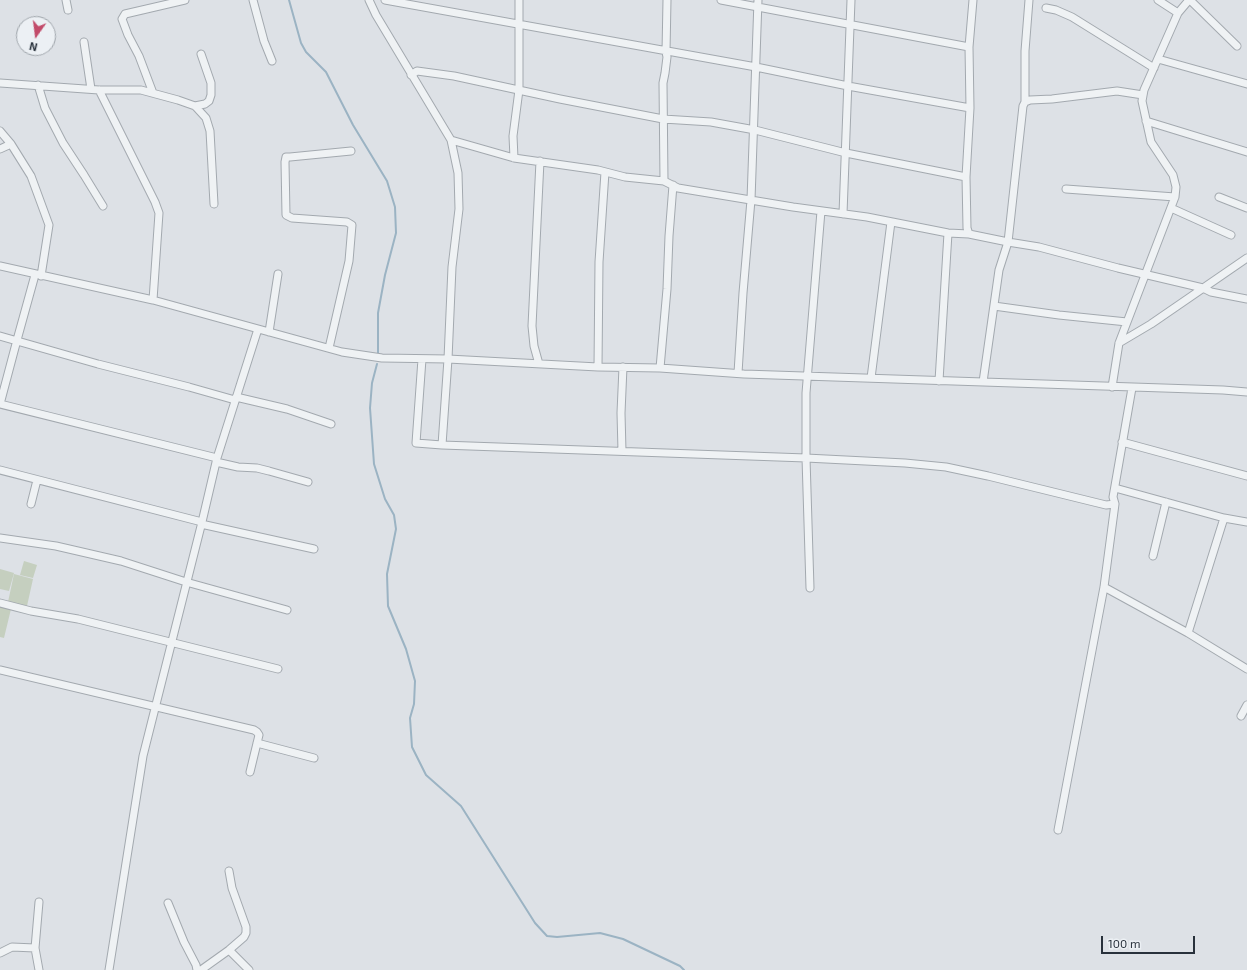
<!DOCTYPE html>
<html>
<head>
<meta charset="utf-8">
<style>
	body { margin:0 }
	#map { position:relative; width:1247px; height:970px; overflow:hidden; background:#dde1e6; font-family:"Exo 2",sans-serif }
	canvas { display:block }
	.north { position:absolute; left:16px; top:16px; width:40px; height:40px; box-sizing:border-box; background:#ecf0f4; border:1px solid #9ea4aa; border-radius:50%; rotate:194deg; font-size:11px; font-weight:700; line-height:16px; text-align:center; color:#28313b }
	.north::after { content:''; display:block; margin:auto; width:14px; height:18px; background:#c24b6a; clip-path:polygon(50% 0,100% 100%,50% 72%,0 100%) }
	.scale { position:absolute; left:1101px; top:936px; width:94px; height:18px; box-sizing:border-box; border:2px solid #28313b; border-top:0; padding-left:5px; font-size:12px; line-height:14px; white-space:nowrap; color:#28313b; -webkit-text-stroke:3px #ecf0f4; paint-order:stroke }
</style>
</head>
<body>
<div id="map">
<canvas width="1247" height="970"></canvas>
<div class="north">N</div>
<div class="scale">100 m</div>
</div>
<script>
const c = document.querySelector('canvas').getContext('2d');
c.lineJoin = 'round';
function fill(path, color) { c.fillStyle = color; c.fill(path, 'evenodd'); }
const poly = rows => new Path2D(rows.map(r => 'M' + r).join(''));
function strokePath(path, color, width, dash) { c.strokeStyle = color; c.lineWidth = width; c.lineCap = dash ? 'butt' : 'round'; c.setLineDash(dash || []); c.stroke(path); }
const green = poly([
	[24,561,37,565,33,578,20,575],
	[0,569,14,573,9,591,0,589],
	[14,574,33,579,27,606,8,602],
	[0,606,11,609,4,638,0,637]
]);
const stream = poly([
	[289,0,301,43,306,52,326,72,353,125,387,181,395,207,396,233,385,275,378,313,378,353],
	[377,364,372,383,370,408,374,464,385,499,394,515,396,529,387,574,388,606,406,649,415,681,414,704,410,718,412,747,426,775,461,806,535,923,547,936,557,937,600,933,623,939,680,966,684,970]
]);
const street = poly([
	[66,0,68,10],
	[253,0,264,41,272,61],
	[369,0,376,15,451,140,458,173,459,209,452,267,448,359,442,445,806,458,905,463,946,467,988,476,1106,505,1115,504,1113,497,1132,388],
	[385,0,756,67,848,86,970,108],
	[721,0,969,47],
	[973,0,969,47,970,108,966,177,967,228,969,234,1008,242,999,270,983,382],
	[1029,0,1025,51,1025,102,1023,106,1008,242,1039,247,1118,268,1203,288,1211,292,1247,299],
	[1158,0,1178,13],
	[1190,0,1237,46],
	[1046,8,1056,10,1072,17,1154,68],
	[84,42,91,89],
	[1158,59,1247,84],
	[411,75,417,71,454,76,560,99,663,119,711,122,755,130,846,153,966,177],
	[0,83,99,90,141,90,178,100,195,106,206,118,210,131,214,204],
	[38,85,45,108,63,143,84,175,103,206],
	[99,90,155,202,159,213,153,300],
	[153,93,139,56,128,35,122,19,125,14,185,0],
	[1025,102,1030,100,1052,99,1117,91,1143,95],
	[195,106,205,104,209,101,211,95,211,83,201,54],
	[1146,121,1247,152],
	[0,131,11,144,31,176,49,225,41,276],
	[451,140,514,158,598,170,625,177,664,181,678,188,793,207,867,217,948,233,969,234],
	[0,149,11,144],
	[514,158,513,136,519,90,519,0],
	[664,181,663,83,665,73,667,57,666,52,667,0],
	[1066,189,1175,197],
	[1219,197,1247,208],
	[1171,208,1231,235],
	[843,214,851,0],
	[0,266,153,300,342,352,382,358,448,359,598,367,660,368,744,374,1223,390,1247,392],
	[35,275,17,340,0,404,217,458],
	[994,306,1059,315,1127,322],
	[269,332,278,274],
	[0,336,98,364,189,387,235,400],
	[1119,343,1151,324,1247,258],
	[329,348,349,261,352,225,347,222,292,218,286,215,285,162,286,157,290,157,351,151],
	[422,359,416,443,442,445],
	[539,364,534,346,532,326,540,161],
	[598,367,599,262,605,172],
	[660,368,667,289,669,236,673,185],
	[738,373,743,293,751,200,758,0],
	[871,378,891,222],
	[939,381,948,233],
	[1112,387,1119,343,1175,197,1176,187,1173,175,1151,142,1142,101,1144,90,1178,13,1189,0],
	[236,397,287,409,331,424],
	[1122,442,1247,476],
	[622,451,621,413,623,367],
	[216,462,238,467,257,468,269,471,308,482],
	[0,470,202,522],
	[1115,488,1224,518,1247,522],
	[31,504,37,480],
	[201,524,314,549],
	[0,538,56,546,121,561,186,582,287,610],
	[1153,556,1166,502],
	[1104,587,1188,633,1247,669],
	[810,588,806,458,806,393,821,211],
	[0,603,31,611,78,619,278,669],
	[1188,633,1224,518],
	[0,670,254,730,257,732,259,735,250,772],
	[1241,716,1247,705],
	[257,743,314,758],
	[1058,830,1104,587,1115,504],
	[168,903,184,942,196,965,197,970],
	[229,950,249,970],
	[0,953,12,947,35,948],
	[39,970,35,948,39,902],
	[109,970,143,756,202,522,217,458,258,329],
	[201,970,229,950,244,937,246,933,246,927,232,888,229,871]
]);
fill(green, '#c5cfbf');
strokePath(stream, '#9bb3c3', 2);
strokePath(street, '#a3a9af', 9);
strokePath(street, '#eff2f4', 7);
</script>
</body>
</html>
